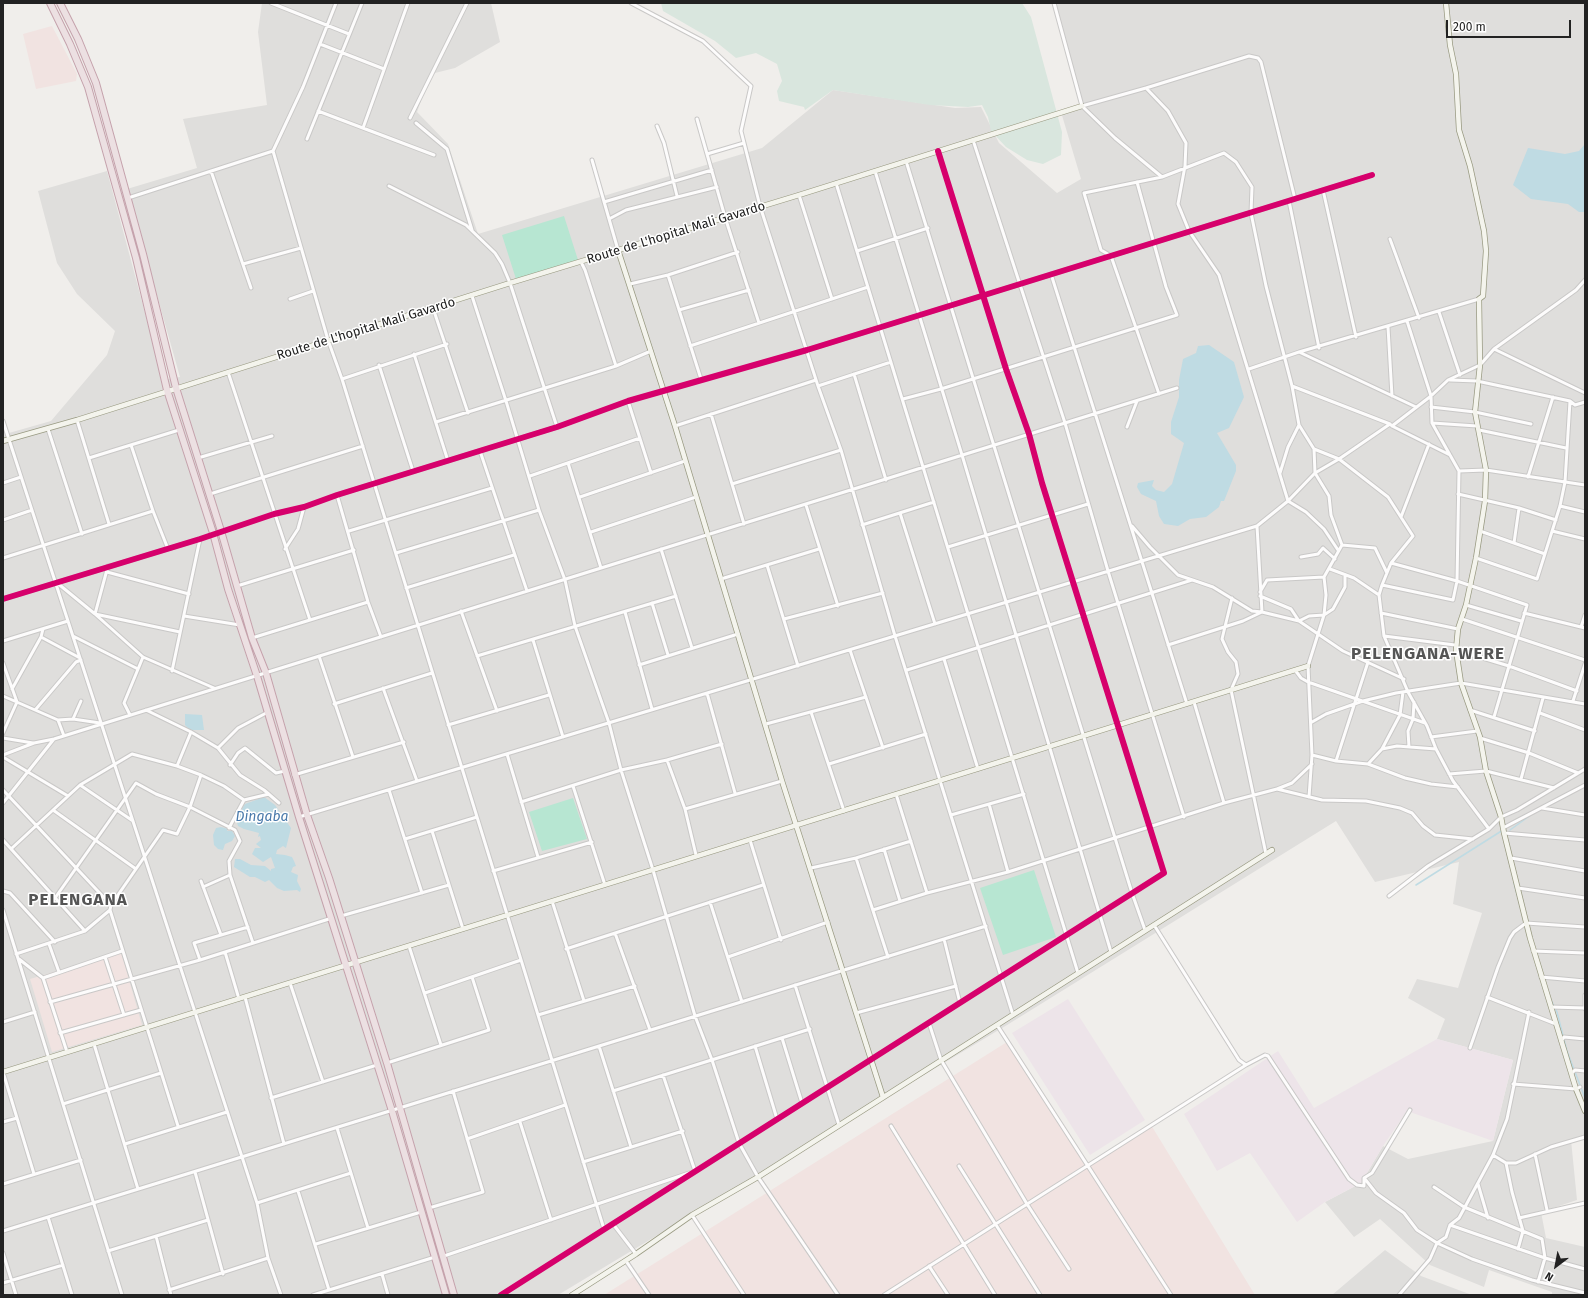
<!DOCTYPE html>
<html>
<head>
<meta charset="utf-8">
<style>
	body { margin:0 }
	#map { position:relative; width:1588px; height:1298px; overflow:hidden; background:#f0eeeb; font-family:"Fira Sans",sans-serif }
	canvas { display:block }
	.frame { position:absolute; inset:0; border:4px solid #222; pointer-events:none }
	.north { position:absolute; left:1536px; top:1246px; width:40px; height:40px; -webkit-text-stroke:3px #fff; paint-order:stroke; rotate:212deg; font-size:11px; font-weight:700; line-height:16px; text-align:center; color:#222 }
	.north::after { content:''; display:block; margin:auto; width:14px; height:18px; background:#222; clip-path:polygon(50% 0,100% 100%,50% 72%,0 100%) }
	.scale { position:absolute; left:1446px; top:20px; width:125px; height:18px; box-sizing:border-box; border:2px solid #222; border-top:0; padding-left:5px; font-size:12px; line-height:14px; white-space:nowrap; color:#222; -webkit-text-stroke:3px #fff; paint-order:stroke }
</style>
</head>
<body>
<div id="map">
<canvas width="1588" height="1298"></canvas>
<div class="frame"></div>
<div class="north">N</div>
<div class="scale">200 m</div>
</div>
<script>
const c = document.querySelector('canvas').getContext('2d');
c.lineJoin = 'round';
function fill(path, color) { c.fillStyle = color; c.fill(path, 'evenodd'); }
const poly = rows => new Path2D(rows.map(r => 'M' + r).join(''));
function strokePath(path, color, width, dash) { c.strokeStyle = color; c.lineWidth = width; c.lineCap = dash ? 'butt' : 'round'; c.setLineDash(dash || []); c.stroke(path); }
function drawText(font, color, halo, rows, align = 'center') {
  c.font = font + ' "Fira Sans",sans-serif'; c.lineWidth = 3; c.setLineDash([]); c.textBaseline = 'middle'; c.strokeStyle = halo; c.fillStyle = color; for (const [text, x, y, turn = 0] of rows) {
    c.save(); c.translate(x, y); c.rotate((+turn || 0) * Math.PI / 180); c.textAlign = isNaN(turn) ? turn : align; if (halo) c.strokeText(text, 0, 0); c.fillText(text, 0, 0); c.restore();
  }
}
const residential = poly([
	[262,3,491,3,500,42,455,68,431,74,417,112,448,144,478,234,762,148,833,90,955,108,981,107,999,143,1057,193,1081,179,1061,112,1082,106,1053,3,1585,3,1585,1137,1571,1140,1577,1200,1541,1212,1546,1238,1585,1247,1585,1295,1552,1295,1552,1292,1489,1270,1484,1287,1430,1265,1380,1219,1354,1237,1325,1202,1361,1183,1383,1146,1408,1159,1493,1141,1513,1060,1437,1039,1445,1019,1408,998,1417,979,1458,988,1482,913,1453,904,1459,862,1375,882,1336,821,1007,1025,558,1295,3,1295,3,415,9,433,51,421,107,355,115,331,77,294,57,263,38,191,107,171,163,380,180,377,127,189,197,168,183,119,267,105,258,32],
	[1385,1250,1421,1276,1472,1295,1332,1295]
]);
const commercial = poly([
	[52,26,77,74,76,81,36,89,23,34],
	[121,952,142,1025,52,1052,30,979],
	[1007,1042,1087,1166,1151,1125,1255,1295,604,1295]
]);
const industrial = poly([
	[1068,999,1145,1120,1090,1155,1012,1033],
	[1437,1039,1513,1060,1493,1141,1407,1111,1383,1146,1361,1183,1325,1202,1297,1222,1250,1153,1217,1171,1184,1114,1278,1051,1314,1108]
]);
const wetland = poly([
	[661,3,1022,3,1031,17,1062,132,1061,155,1043,164,1027,160,1006,147,991,131,988,117,982,105,968,107,930,105,833,90,805,110,804,107,779,101,777,91,782,81,777,64,756,53,736,58,715,41,663,11]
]);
const pitch = poly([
	[564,216,578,260,516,279,502,235],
	[573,798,587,839,542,851,529,812],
	[1034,870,1056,937,1003,955,980,888]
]);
const water = poly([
	[1585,144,1585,212,1579,212,1568,204,1531,199,1513,185,1528,148,1565,154,1579,151],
	[1209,345,1234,362,1244,397,1229,428,1217,433,1236,465,1236,471,1224,501,1221,501,1219,507,1206,517,1190,519,1178,526,1164,524,1159,516,1156,501,1141,494,1137,487,1138,483,1154,480,1152,486,1156,490,1164,492,1172,484,1184,443,1171,434,1171,422,1179,397,1179,380,1183,359,1196,353,1198,346],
	[185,714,202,715,204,730,190,730,185,725],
	[264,797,275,805,291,828,286,848,283,846,277,850,276,854,285,855,292,857,294,861,296,866,293,867,291,872,298,875,297,881,301,889,300,892,297,890,284,891,277,888,269,880,265,882,255,877,250,877,234,867,235,859,240,859,251,865,265,866,271,871,271,869,275,868,271,857,263,862,252,854,255,848,261,848,256,844,261,840,260,836,258,837,259,833,244,829,238,826,236,819,245,804],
	[221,827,228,829,227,831,232,831,235,836,232,841,225,844,223,850,218,849,214,845,213,835,216,828]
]);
const stream = poly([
	[1510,830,1528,817],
	[1514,883,1519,901],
	[1416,885,1503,830],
	[1550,998,1557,1012,1567,1051,1585,1098]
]);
const street = poly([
	[271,3,349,34],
	[631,3,703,41,751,86,741,131,760,206,818,386,841,450,895,636,1013,1015],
	[1054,3,1082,106,1115,138,1162,177],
	[320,44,384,69],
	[1146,88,1249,56,1258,58,1261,62,1295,199],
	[1082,106,1146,88,1168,111,1186,143,1185,166,1178,204,1189,231,1219,275,1288,501,1306,512,1324,529,1338,550],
	[318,111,434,155],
	[410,118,467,3],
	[697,119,725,217,759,323],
	[416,123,447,149,472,230],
	[657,126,664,143,677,196],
	[363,128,408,3],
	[307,139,362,3],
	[973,140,1065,423,1108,571,1184,817],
	[273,151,328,340,342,379,604,1229],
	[707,154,744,143],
	[592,160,618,250],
	[906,161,1132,893,1145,930],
	[211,171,251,288],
	[875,171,962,455,1111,952],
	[836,183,1078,973],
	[389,186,466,225,495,253,502,264,510,283,557,427],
	[1323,190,1356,337],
	[799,195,832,299],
	[128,198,273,151,303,87,336,3],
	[1289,201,1319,348],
	[604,202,712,170],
	[609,219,626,210,717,187],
	[1390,239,1419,318],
	[857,251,928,228],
	[581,262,585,270,616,366],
	[243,264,301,248],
	[1051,274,1187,704],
	[668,275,701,379],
	[630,284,668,275,738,252],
	[472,296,506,401,539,510,565,580,575,626,609,723,621,770,653,870,695,1016,712,1060,739,1143,758,1177,838,1295],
	[290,299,313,291],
	[433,308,468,413],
	[679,310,749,290],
	[1439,312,1460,375],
	[1388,327,1392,396],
	[690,346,868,287],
	[1494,349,1585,393],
	[1299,352,1416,407],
	[414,354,448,461],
	[379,365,413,471],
	[1249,369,1299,352,1479,299],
	[228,372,310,620],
	[854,374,886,480],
	[342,379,447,344],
	[1450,380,1477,381,1570,401],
	[818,386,891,362],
	[1292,386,1390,424],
	[1159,394,1111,256,1101,250,1084,193,1162,177,1224,153,1236,162,1252,187,1251,213,1266,286,1292,386,1299,425,1314,449,1315,473,1329,496,1331,515,1342,545,1324,577,1326,595,1324,615,1308,666,1312,755,1309,797],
	[903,399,941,389,1177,315,1166,287,1137,182],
	[628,401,651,473],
	[1431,407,1475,412,1531,424],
	[711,414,744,524],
	[77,420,109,524],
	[3,421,257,1203,268,1258,281,1295],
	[436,422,616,366,651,351],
	[1432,423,1477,426],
	[675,426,816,380],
	[1392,426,1450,455],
	[1127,427,1137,401],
	[48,429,82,534],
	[1479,430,1566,448],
	[131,445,153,511,168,549],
	[1314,449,1339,459,1388,497,1413,536,1391,563,1382,585,1379,595,1384,636,1408,692,1427,726,1436,749,1453,781,1489,829],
	[480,451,527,591],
	[89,458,179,430],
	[198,458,272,436],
	[568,463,601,568],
	[1459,471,1486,470,1585,485],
	[1280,473,1288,447,1299,425],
	[530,476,640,438],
	[1528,477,1553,397],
	[3,483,21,477],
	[732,484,841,450],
	[210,494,363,446],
	[1458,494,1519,508,1556,520],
	[337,495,368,602,381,637],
	[580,497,685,461],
	[806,505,838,606],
	[1560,506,1585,512],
	[900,513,935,624],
	[1401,517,1429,444],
	[3,520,32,510],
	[862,525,934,502],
	[1132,526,1150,547,1178,575,1213,587,1252,611,1262,612,1257,526],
	[349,531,492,488],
	[1480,531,1545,554],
	[1552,531,1585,539],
	[591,532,696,497],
	[1514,543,1519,508],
	[1342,545,1375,548,1387,573],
	[948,547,1088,504],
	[285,549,298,529,304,507],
	[661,549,692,648],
	[396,553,539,510],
	[1301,557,1318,554,1323,548,1335,559],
	[3,558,153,511],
	[1476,558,1537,579,1560,506,1565,482,1570,401,1575,405,1585,402],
	[1391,563,1457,581,1527,605,1494,717],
	[767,565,798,666],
	[108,566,95,614,180,632],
	[1330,569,1354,578,1379,595],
	[107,572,189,594],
	[721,579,819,549],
	[56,582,95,614,143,657,214,688],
	[1382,585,1453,600,1457,581,1459,471,1432,423,1431,396,1407,321],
	[237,586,354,550],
	[406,588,514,555],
	[1260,592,1267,580,1324,577],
	[1260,596,1291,609,1299,621,1309,616,1324,615,1333,609,1345,587,1345,575],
	[1232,598,1222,639,1228,652,1236,662,1238,674,1231,690,1266,854],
	[3,599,200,539,274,514,304,507,337,495,557,427,628,401,807,350,1372,175],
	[652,603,668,655],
	[1466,605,1521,621],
	[461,611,497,711],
	[625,612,652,709],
	[1381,613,1458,629],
	[1524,613,1585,628],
	[184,616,240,625],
	[784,619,883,593],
	[1462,619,1585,660],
	[1581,627,1585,615],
	[73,636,138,669],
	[1384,636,1455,645],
	[41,637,80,658],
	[252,638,368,602],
	[533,640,563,737],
	[3,641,68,621],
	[1168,645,1243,621,1262,612,1299,621,1343,651,1404,679],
	[850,650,883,748],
	[1456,650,1509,666,1577,691],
	[319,656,353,757],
	[477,656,676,596],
	[944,659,978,769],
	[3,663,17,702,3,733],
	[639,665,738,634],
	[907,670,1192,580],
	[1295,670,1301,678,1308,682,1425,723],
	[172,671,200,539],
	[383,688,417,781],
	[12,689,41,637,43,629],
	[707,693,735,793],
	[3,696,58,720,73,719,100,723],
	[1573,701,1585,664],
	[1194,702,1224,803],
	[334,704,432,673],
	[36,709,76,662,81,660],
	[146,710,191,732,218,748,240,775,264,790,279,803],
	[1470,710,1535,731],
	[811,712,844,811],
	[1540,713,1585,730],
	[130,715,124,703,143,657],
	[73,719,81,701],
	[58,720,64,736],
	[1312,722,1326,714,1363,701,1396,693,1461,683,1585,704],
	[766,724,866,697],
	[448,725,549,695],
	[1431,737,1477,731],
	[3,738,33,743],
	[1480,738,1529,753,1578,773],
	[1409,747,1408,731,1413,719,1414,702],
	[218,748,238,728,268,712],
	[1382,749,1397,746,1436,749],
	[507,754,538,857],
	[3,755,34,743,54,739,1177,388],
	[1312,755,1336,761,1368,764,1405,778,1431,784,1458,787],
	[3,757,68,796],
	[667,760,685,809,696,855],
	[1336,761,1368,662],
	[829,764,926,734],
	[1368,764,1382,749,1400,715,1403,692],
	[230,765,238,753,245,748,276,773,285,771],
	[177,766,191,732],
	[1449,774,1486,771,1554,788],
	[294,775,404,742],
	[1521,779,1543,698],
	[80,785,133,821],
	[573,786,605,885],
	[1277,789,1292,783,1312,764],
	[3,790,111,905],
	[389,790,422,893],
	[896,794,927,893],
	[521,802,621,770,667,760,722,744],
	[3,803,54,739],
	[989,804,1008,872],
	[1542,808,1585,815],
	[685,809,782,781],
	[53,810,136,869],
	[951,815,1024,794],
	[299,817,1257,526,1288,501,1315,473,1339,459,1390,424,1392,426,1431,396,1448,380,1480,365,1494,349,1576,290,1585,280],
	[229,828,244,800,269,794],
	[1503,828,1585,785],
	[432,831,463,929],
	[1504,833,1585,840],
	[405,839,477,817],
	[3,840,85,931],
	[750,840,781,940],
	[11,849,80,785,132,754,177,766,201,775,224,786,244,800],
	[884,849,900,901],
	[856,858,888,957],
	[1511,858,1585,871],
	[811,868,856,858,911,841],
	[493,871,592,842],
	[230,875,253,943],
	[201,881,221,935],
	[1518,888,1585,898],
	[3,891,10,893,55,942],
	[1389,896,1428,866,1489,829,1501,817,1517,810,1585,769],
	[55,898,136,783,156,794,190,807,235,830,240,841,229,861,230,875,203,887],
	[552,901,584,1001],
	[710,902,742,1002],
	[3,910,122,1295],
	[110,910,178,1126],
	[873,910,927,893,1008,872,1224,803,1277,789,1322,800,1366,801,1400,808,1412,813,1423,826,1435,835,1473,839],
	[341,916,449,885],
	[1154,925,1239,1060,1246,1065,1265,1055,1268,1056,1349,1179,1357,1185,1364,1186,1364,1178,1372,1173,1410,1110],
	[615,933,650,1030],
	[944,939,960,1003],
	[49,944,59,972],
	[409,946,441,1045],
	[566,949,763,885],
	[1533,951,1585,953],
	[225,952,239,999],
	[16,954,85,931,110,910,111,905,163,830,177,834,190,807,201,775],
	[105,957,124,1015],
	[728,957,828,922],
	[19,959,43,978,67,1052],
	[200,960,194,943,248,927],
	[1541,977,1585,981],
	[43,978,122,951],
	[290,983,323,1082],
	[795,985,839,1125],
	[425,993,521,960],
	[245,997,284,1144],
	[1487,997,1556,1024],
	[50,1002,200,960,332,918],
	[1551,1007,1585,1008],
	[1585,1009,1585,995],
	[856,1013,956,986],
	[538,1015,635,986],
	[3,1022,35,1012],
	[929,1023,941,1060,1027,1204,1069,1269],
	[997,1025,1171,1295],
	[60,1033,141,1010],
	[782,1038,802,1103],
	[1561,1041,1564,1037,1585,1039],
	[94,1044,138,1189],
	[599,1046,631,1147],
	[755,1046,777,1119],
	[1470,1048,1498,967,1510,938,1514,932,1526,923,1585,927],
	[387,1063,489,1030,472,977],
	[3,1072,34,1174],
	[1572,1073,1575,1070,1585,1071],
	[663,1075,695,1171],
	[1513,1084,1576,1089,1580,1087],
	[613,1091,810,1029],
	[271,1098,377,1065],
	[63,1104,161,1073],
	[3,1122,17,1118],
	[520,1122,551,1220],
	[891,1126,995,1295],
	[337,1128,368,1228],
	[467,1139,565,1105],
	[125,1144,227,1112],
	[1535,1154,1547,1210],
	[1493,1155,1506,1163,1516,1163,1551,1147,1585,1137],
	[583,1162,683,1131],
	[1506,1163,1512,1192,1523,1231,1518,1249],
	[959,1166,1040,1295],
	[195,1172,223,1274],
	[1365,1179,1376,1193,1404,1213,1417,1230,1437,1243,1472,1259,1532,1280,1585,1293],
	[3,1184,81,1160],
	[1478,1184,1488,1218],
	[1434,1187,1464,1207,1542,1239,1545,1258,1585,1269],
	[298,1191,329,1290],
	[257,1203,351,1173],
	[429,1208,483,1192,453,1091],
	[692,1215,744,1295],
	[48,1217,72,1295],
	[1519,1218,1585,1203],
	[613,1224,636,1254],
	[1450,1225,1545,1258,1538,1282],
	[3,1231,986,926],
	[156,1236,171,1295],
	[316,1244,421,1212],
	[108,1251,208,1220],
	[3,1253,16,1295],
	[444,1256,689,1173],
	[626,1261,649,1295],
	[929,1266,948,1295],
	[382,1274,388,1295],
	[3,1283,63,1265],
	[169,1290,268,1258],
	[313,1295,435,1257],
	[501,1295,1164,873,1042,483,1029,434,1006,369,938,151],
	[884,1295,1246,1065],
	[1399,1295,1430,1259,1437,1243,1446,1237,1450,1225,1459,1218,1493,1155,1507,1119,1529,1012]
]);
const secondary = poly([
	[1446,3,1450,45,1456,74,1459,130,1470,166,1484,231,1486,251,1483,296,1479,299,1480,365,1475,412,1486,470,1485,501,1476,558,1466,605,1458,629,1456,650,1461,683,1480,737,1486,771,1501,817,1504,833,1530,938,1576,1089,1585,1111],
	[618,250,675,426,782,781,883,1097],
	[3,441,77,420,510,283,799,195,1082,106],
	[3,1072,1308,666],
	[572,1295,636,1254,692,1215,758,1177,1272,850]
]);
const highway = poly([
	[50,3,70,44,88,87,136,258,167,390,213,533,228,589,257,676,299,817,392,1111,446,1295],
	[60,3,78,39,96,83,143,254,176,388,221,531,252,638,266,673,307,815,329,878,387,1063,454,1295]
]);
const cycleway = poly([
	[3,599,200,539,274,514,304,507,337,495,557,427,628,401,807,350,1372,175],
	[501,1295,1164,873,1042,483,1029,434,1006,369,938,151]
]);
const streetNames = [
	["Route de L'hopital Mali Gavardo",676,233,-17],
	["Route de L'hopital Mali Gavardo",366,329,-17]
];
const waterNames = [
	["Dingaba",262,817]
];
const districtNames = [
	["PELENGANA-WERE",1428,654],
	["PELENGANA",78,900]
];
fill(residential, '#dfdedc');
fill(commercial, '#f1e3e1');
fill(industrial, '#ede4e9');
fill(wetland, '#d9e6de');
fill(pitch, '#b7e6d2');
fill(water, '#bfdbe3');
strokePath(stream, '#bfdbe3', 1.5);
strokePath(street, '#c9c8c7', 5);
strokePath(secondary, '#999a82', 6);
strokePath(highway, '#c5a2ac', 8);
strokePath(street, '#fdfcfc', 3);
strokePath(secondary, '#f4f4ed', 4.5);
strokePath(highway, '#ece0e2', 6);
strokePath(cycleway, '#d6006c', 6);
drawText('13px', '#222', '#fff', streetNames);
drawText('italic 14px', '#4a7aab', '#fff', waterNames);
c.letterSpacing = '1px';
drawText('bold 17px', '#555', '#fff', districtNames);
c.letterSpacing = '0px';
</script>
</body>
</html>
